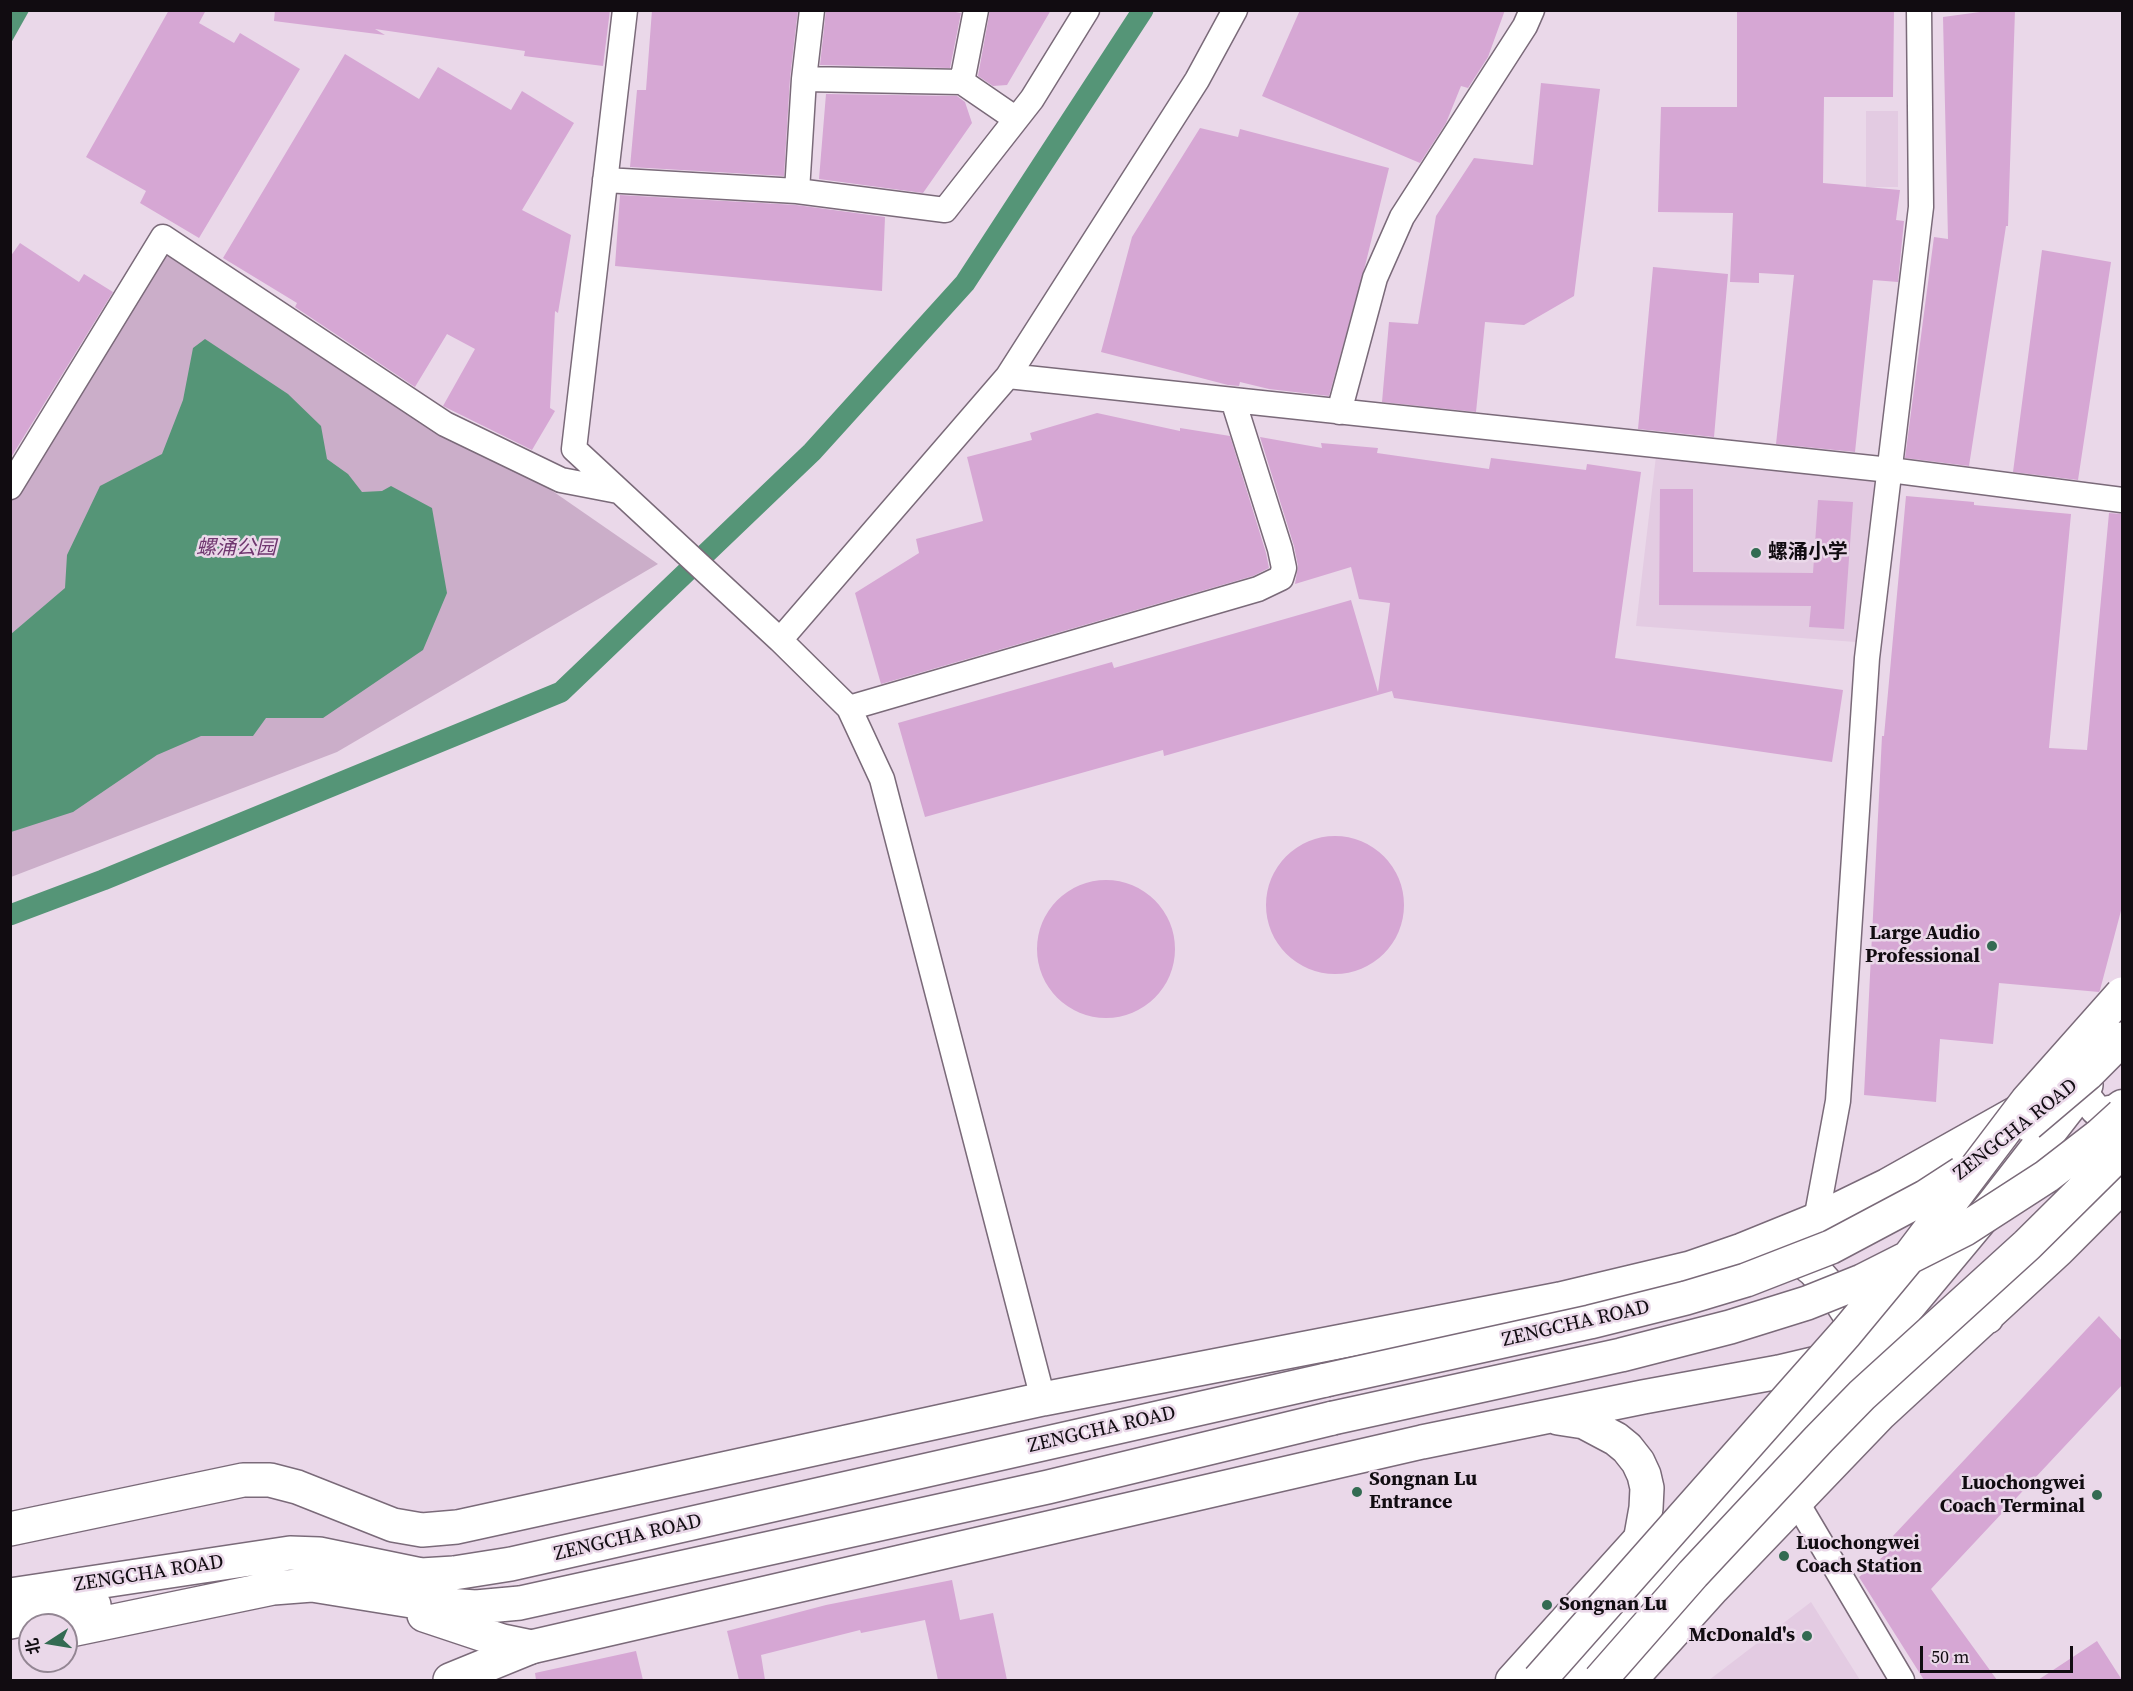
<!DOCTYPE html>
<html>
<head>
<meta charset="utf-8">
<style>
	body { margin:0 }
	#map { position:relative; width:2133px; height:1691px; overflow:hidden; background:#ead8e9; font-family:"Source Serif 4","Noto Sans SC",serif }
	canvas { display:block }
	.frame { position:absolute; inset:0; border:12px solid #110c11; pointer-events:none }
	.north { position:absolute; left:18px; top:1613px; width:60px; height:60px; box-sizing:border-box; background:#ead8e9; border:2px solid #938693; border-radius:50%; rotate:258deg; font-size:16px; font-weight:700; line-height:24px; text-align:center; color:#110c11 }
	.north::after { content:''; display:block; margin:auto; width:21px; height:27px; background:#336b52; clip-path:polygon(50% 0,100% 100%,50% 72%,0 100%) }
	.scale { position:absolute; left:1920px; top:1646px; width:153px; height:27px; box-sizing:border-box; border:3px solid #110c11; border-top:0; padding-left:8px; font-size:18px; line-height:21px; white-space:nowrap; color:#110c11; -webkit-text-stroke:4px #ead8e9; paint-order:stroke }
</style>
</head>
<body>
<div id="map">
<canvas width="2133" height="1691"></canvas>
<div class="frame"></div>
<div class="north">北</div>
<div class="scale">50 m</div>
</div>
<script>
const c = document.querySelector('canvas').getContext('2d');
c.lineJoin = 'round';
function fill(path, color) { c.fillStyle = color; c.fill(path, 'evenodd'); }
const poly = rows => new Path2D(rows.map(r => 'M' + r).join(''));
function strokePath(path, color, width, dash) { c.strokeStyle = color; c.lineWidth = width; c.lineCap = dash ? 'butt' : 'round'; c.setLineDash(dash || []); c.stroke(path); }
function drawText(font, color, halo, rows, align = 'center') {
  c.font = font + ' "Source Serif 4","Noto Sans SC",serif'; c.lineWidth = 5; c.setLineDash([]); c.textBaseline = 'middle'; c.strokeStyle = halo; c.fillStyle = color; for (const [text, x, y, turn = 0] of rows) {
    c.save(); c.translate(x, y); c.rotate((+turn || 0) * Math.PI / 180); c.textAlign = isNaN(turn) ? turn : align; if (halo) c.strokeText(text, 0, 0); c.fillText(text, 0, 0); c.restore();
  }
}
const built = poly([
	[1866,111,1898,111,1898,187,1866,187],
	[1656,456,1876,479,1856,642,1636,626],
	[1811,1602,1860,1680,1709,1680]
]);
const green = poly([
	[181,234,658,564,337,752,11,877,10,461]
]);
const water = poly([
	[11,10,29,11,11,43,10,11],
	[205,339,288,394,321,426,327,459,348,474,362,492,382,491,391,486,432,508,447,593,423,650,323,718,266,718,253,736,201,736,157,755,73,812,11,832,11,634,65,588,67,555,100,486,162,454,183,400,193,348]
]);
const canal = poly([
	[10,915,103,880,561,692,812,452,965,283,1143,10]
]);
const building = poly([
	[169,10,206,10,199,23,234,43,240,33,300,69,199,238,140,203,146,191,86,157],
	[275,10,610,10,603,66,524,56,525,51,375,29,385,35,274,21],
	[652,10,798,10,790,78,784,176,630,167,637,90,646,90],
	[826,10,945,10,961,13,950,68,820,65],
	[990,10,1051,10,1007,85,993,86,978,76],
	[1300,10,1505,10,1488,57,1468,88,1461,86,1446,123,1420,163,1262,96],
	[1737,10,1894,10,1893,97,1824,97,1823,183,1900,190,1896,220,1904,221,1898,282,1873,280,1855,452,1776,444,1794,275,1759,273,1759,283,1730,282,1733,213,1658,212,1661,107,1737,107],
	[1980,10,2015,10,2008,226,2006,226,1969,466,1905,458,1934,237,1948,239,1943,17,1980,12],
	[345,54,419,99,438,67,511,110,522,91,574,123,522,210,571,235,558,313,555,311,550,408,555,411,532,450,443,406,475,349,447,334,415,387,295,307,297,303,223,258],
	[1541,83,1600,89,1574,296,1524,325,1485,322,1476,412,1382,402,1389,322,1418,324,1436,216,1474,158,1533,165],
	[826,94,957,96,965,102,972,123,923,193,819,179],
	[1200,128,1238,137,1240,129,1389,168,1365,266,1329,396,1269,389,1240,382,1239,386,1228,385,1101,352,1132,237],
	[620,195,796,205,885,217,882,291,615,266],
	[20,243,79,282,84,274,113,292,10,459,10,257],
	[2042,250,2111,262,2078,480,2013,472],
	[1653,267,1728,274,1714,437,1638,429],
	[1097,413,1180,431,1180,428,1230,436,1266,553,1269,568,1253,576,881,684,855,593,919,553,916,539,983,521,967,457,1032,440,1030,433],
	[1260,437,1322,448,1321,443,1378,448,1377,453,1489,469,1491,458,1586,470,1587,464,1641,472,1615,658,1843,690,1832,762,1394,698,1392,691,1164,756,1163,750,925,817,898,723,1112,662,1114,668,1351,600,1378,692,1390,603,1359,599,1351,567,1295,584,1298,566,1294,546],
	[1660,489,1693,489,1693,572,1813,573,1818,500,1853,502,1844,629,1809,627,1811,606,1659,605],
	[1906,496,1974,502,1974,505,2071,514,2049,748,2087,750,2109,513,2122,514,2122,907,2100,990,2099,992,1999,983,1993,1044,1940,1039,1936,1102,1864,1095,1882,736,1884,736],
	'1266 905a69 69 0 1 1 138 0a69 69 0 1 1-138 0Z',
	'1037 949a69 69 0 1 1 138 0a69 69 0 1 1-138 0Z',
	[2099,1316,2122,1341,2122,1385,1931,1589,1997,1680,1924,1680,1859,1577,1898,1544,1893,1536],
	[952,1580,960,1620,993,1613,1007,1680,938,1680,925,1620,861,1633,860,1630,761,1655,765,1680,739,1680,727,1631,826,1605],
	[2097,1641,2122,1680,2038,1680],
	[636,1651,643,1680,536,1680,535,1673]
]);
const minor = poly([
	[625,10,574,449,780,640,849,708,882,779,1043,1399],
	[804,79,962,82,976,10],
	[962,82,1016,119],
	[605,180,797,191,945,210,1032,99,1087,10],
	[797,191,804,79,812,10],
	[1008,376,1890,470,2122,500],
	[1339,412,1375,278,1402,217,1525,26,1532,10],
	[10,487,163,237,445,424,561,480,618,491],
	[780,640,1008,376,1197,80,1235,10],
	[849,708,1258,589,1281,578,1284,568,1280,549,1233,400],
	[1816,1220,1838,1101,1867,658,1921,207,1919,10],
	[1796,1501,1902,1680]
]);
const tertiary = poly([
	[2081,1091,2096,1110,2104,1112,2115,1110,2122,1105],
	[1511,1680,1641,1536]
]);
const primary = poly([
	[1775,1256,1793,1258,1804,1262,1814,1270,1838,1297,1870,1346],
	[1558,1418,1584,1422,1616,1439,1627,1448,1638,1462,1644,1475,1647,1488,1646,1508,1641,1536,1626,1584],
	[10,1529,243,1480,270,1480,297,1487,393,1525,422,1530,457,1527,1043,1399,1560,1299,1690,1268,1742,1250,1816,1220,1888,1185,2020,1111],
	[450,1680,531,1647,1422,1442,1643,1397,1779,1372,1872,1350,1987,1317],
	[1571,1680,1766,1462,1872,1350,1992,1206,2086,1085],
	[1630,1680,1713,1588,1880,1414,2058,1250,2122,1186]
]);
const trunk = poly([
	[10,1595,290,1553,319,1554,421,1575,454,1573,511,1564,1326,1380],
	[424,1615,502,1641,531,1647],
	[10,1622,94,1605],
	[66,1631,273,1588,312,1585,430,1604,476,1607,520,1603,1048,1487,1333,1418]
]);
const trunkBridge = poly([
	[2028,1124,2087,1074,2122,1039],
	[1326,1380,1590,1322,1686,1298,1746,1280,1831,1247,1925,1197,1962,1173],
	[1333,1418,1621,1355,1730,1327,1807,1303,1862,1281,1965,1229,2047,1176,2100,1135,2122,1115],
	[1539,1680,1846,1333,1909,1257,2027,1101,2122,994],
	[1600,1680,1693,1574,1819,1439,1862,1395,2027,1245,2122,1151]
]);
const markers = [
	[1756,553,6,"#336b52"],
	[1992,946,6,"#336b52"],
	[1357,1492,6,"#336b52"],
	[2097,1495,6,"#336b52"],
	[1784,1556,6,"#336b52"],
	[1547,1605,6,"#336b52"],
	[1807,1636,6,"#336b52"]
];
const parkNames = [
	["螺涌公园",236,549]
];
const poiNames = [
	["螺涌小学",1768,553],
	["Large Audio",1980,934,"right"],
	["Professional",1980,957,"right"],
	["Songnan Lu",1369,1480],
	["Entrance",1369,1503],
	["Luochongwei",2085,1484,"right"],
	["Coach Terminal",2085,1507,"right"],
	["Luochongwei",1796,1544],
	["Coach Station",1796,1567],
	["Songnan Lu",1559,1605],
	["McDonald's",1795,1636,"right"]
];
const streetNames = [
	["ZENGCHA ROAD",2016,1130,-38],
	["ZENGCHA ROAD",1576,1324,-13],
	["ZENGCHA ROAD",1102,1430,-13],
	["ZENGCHA ROAD",628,1538,-13],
	["ZENGCHA ROAD",149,1574,-9]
];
fill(built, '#e3cbe2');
fill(green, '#cbaec9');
fill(water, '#559577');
strokePath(canal, '#559577', 21);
fill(building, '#d6a7d4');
strokePath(minor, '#7a6a79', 27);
strokePath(tertiary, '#7a6a79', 33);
strokePath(primary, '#7a6a79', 36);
strokePath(trunk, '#7a6a79', 36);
strokePath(minor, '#fff', 24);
strokePath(tertiary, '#fff', 30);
strokePath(primary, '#fff', 33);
strokePath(trunk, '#fff', 33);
strokePath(trunkBridge, '#7a6a79', 36, []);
strokePath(trunkBridge, '#fff', 33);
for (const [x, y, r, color] of markers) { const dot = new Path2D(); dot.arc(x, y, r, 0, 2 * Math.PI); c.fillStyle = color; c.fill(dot); strokePath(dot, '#ead8e9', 2); }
drawText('italic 20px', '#6f376f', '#ead8e9', parkNames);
drawText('bold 20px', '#110c11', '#ead8e9', poiNames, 'left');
drawText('20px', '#110c11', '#ead8e9', streetNames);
</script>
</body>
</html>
